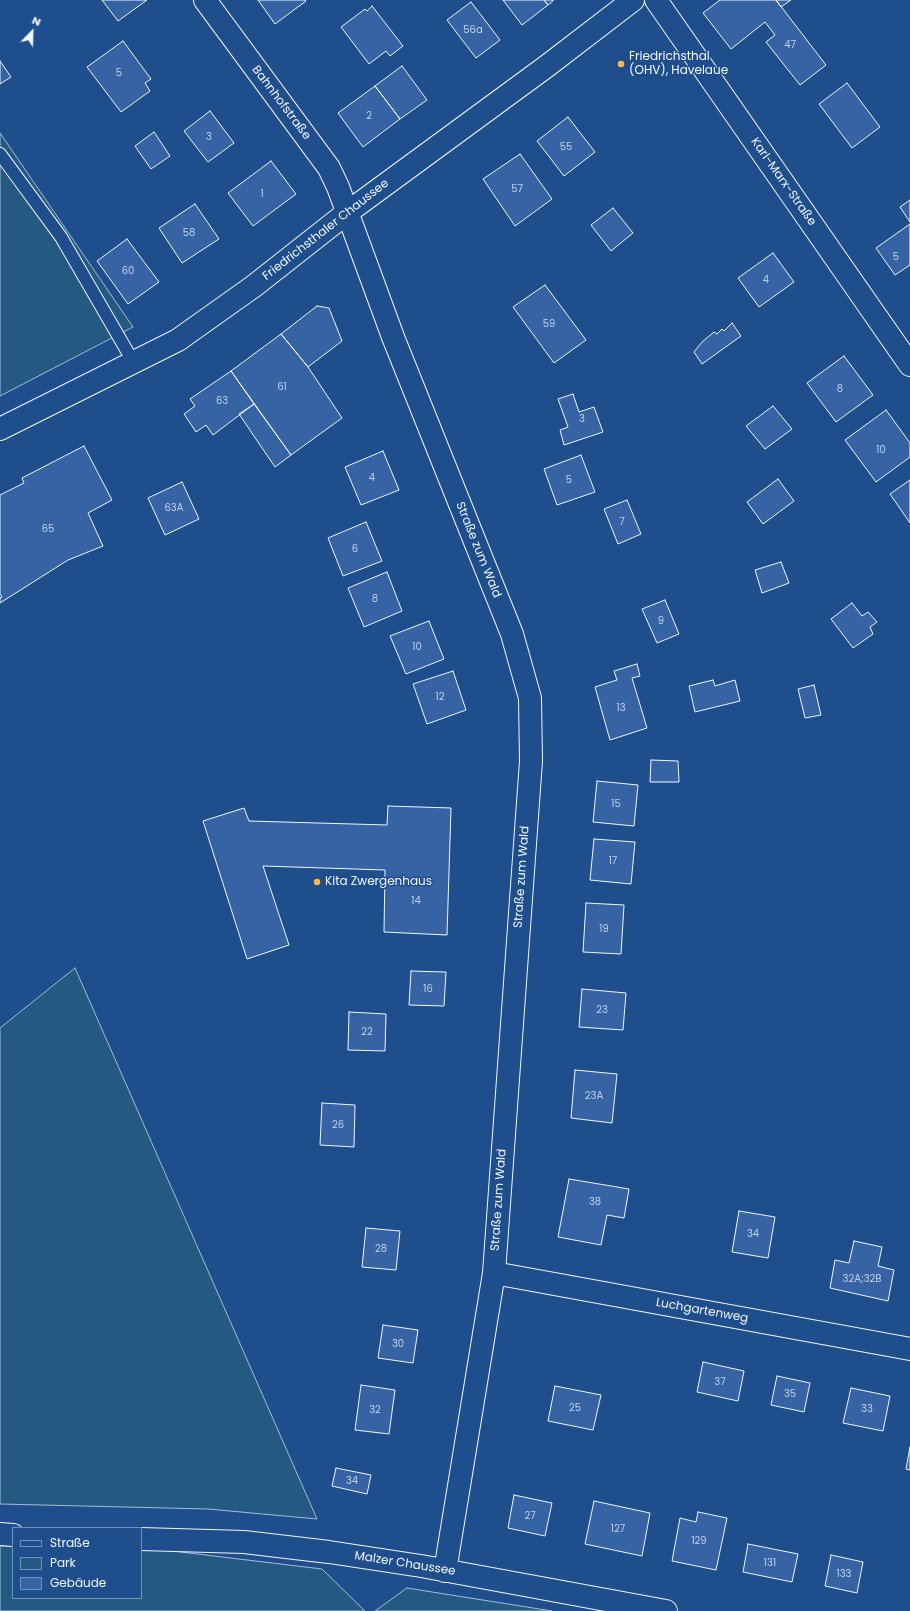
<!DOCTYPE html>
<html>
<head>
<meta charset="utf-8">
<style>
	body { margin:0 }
	#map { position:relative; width:910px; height:1611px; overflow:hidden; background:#1f4e8c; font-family:Poppins,sans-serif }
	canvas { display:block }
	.legend { position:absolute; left:12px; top:1527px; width:130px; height:72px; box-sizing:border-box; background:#1f4e8c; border:1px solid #7391ba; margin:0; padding:5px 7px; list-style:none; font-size:12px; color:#f2f6ff }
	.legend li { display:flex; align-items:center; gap:8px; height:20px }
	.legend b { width:20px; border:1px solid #7391ba }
	.north { position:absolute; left:12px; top:12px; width:40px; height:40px; -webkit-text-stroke:3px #1f4e8c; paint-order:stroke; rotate:23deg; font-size:11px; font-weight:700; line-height:16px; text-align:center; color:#f2f6ff }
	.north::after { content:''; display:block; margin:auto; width:14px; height:18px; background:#f2f6ff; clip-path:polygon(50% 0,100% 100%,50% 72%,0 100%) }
</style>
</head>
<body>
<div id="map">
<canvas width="910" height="1611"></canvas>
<ul class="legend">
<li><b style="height:5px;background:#1f4e8c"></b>Straße</li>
<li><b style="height:11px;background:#245a82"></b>Park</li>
<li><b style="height:11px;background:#3563a3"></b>Gebäude</li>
</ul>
<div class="north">N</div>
</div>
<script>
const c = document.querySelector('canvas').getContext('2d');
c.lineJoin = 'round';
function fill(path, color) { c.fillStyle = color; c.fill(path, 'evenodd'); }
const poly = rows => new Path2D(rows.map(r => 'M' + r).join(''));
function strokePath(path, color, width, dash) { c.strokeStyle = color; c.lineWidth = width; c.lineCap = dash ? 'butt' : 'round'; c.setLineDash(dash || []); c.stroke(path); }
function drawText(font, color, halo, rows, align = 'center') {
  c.font = font + ' Poppins,sans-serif'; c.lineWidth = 3; c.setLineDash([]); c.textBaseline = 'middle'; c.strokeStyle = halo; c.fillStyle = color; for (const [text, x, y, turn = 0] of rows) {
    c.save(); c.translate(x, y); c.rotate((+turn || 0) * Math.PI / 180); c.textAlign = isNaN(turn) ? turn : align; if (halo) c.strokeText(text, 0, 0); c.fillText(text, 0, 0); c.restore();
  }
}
const green = poly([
	[0,133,133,327,0,396,0,133],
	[75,968,317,1519,208,1509,0,1504,0,1028,75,968],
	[0,1546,13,1546,13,1598,141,1598,141,1549,164,1550,322,1569,365,1611,0,1611,0,1546],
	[407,1588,552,1611,375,1611,407,1588]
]);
const building = poly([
	[102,0,147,0,118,21,102,0],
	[258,0,305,0,306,1,275,24,258,0],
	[503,0,544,0,548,5,522,25,503,0],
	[544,0,554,0,548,5,544,0],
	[720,0,776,0,826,65,800,85,766,42,775,35,765,22,731,49,703,13,720,0],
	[776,0,791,0,781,7,776,0],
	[471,2,500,40,476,58,447,20,471,2],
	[372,6,403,46,390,56,386,51,369,64,341,27,365,9,367,11,372,6],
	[123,41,151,79,145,83,150,91,121,112,87,67,123,41],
	[0,61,11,77,0,84,0,61],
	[402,66,427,100,400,119,375,86,402,66],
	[847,83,880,127,852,148,819,104,847,83],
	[375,86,400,119,363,147,338,113,375,86],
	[210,111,234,143,208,162,184,131,210,111],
	[568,117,595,152,564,176,537,141,568,117],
	[154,132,170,156,151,169,135,146,154,132],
	[520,154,552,199,515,226,483,179,520,154],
	[271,161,296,194,253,226,228,193,271,161],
	[910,200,910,222,900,207,910,200],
	[195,204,219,239,182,263,159,228,195,204],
	[613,208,633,233,611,251,591,225,613,208],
	[910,224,910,265,895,275,876,248,910,224],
	[127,239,159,282,128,304,97,261,127,239],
	[773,253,794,282,759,307,738,278,773,253],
	[545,285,586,340,554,363,513,307,545,285],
	[317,306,329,308,342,341,308,367,281,334,317,306],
	[732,323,741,336,702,364,694,352,702,342,714,332,717,334,722,329,724,331,732,323],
	[281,334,308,367,342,418,291,455,231,371,281,334],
	[844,356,873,395,836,422,807,383,844,356],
	[231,371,254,404,213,435,206,425,196,432,184,414,195,406,190,399,231,371],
	[573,394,579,412,594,407,603,432,564,445,560,430,568,427,558,399,573,394],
	[254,404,291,455,275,467,239,414,254,404],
	[773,406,792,429,765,449,746,426,773,406],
	[886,410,910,443,910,457,876,482,845,440,886,410],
	[84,446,112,500,88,513,103,546,68,560,0,603,0,598,2,597,0,594,0,495,24,483,22,478,84,446],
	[383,451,399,490,361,505,345,467,383,451],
	[581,455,595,492,557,505,544,469,581,455],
	[778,479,794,501,763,524,747,502,778,479],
	[910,480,910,523,890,494,910,480],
	[182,482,199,519,165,535,148,498,182,482],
	[627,500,641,534,618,544,604,509,627,500],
	[366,522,382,561,343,576,328,538,366,522],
	[781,562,789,583,762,593,755,570,781,562],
	[387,572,402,611,364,627,348,588,387,572],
	[665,600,679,634,657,643,642,609,665,600],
	[852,603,862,616,868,612,877,622,870,627,873,634,853,648,831,619,852,603],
	[429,621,444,659,406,674,390,636,429,621],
	[637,664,640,676,632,678,647,728,610,740,595,687,617,680,614,671,637,664],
	[453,671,466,710,427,724,413,684,453,671],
	[713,680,715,686,735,680,740,701,695,712,689,686,713,680],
	[814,685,821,715,805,718,798,689,814,685],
	[651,760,678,761,679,782,650,782,651,760],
	[597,781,638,785,634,826,593,822,597,781],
	[388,806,451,808,447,935,384,932,385,870,263,866,289,945,247,959,203,821,244,808,249,821,387,825,388,806],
	[594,839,635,842,631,884,590,880,594,839],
	[586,903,624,905,621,954,583,952,586,903],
	[411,971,446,972,444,1006,409,1005,411,971],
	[582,989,626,993,623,1030,579,1027,582,989],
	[349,1012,386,1014,385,1051,348,1050,349,1012],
	[575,1070,617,1074,612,1123,571,1118,575,1070],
	[322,1103,355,1105,354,1147,320,1145,322,1103],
	[569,1179,629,1189,624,1218,607,1215,601,1245,558,1237,569,1179],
	[739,1211,775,1217,768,1258,732,1252,739,1211],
	[366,1228,400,1231,396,1270,362,1267,366,1228],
	[854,1241,882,1247,878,1266,894,1270,888,1301,830,1288,835,1260,849,1263,854,1241],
	[383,1325,418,1330,413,1363,378,1358,383,1325],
	[703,1362,744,1371,738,1401,697,1392,703,1362],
	[777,1376,810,1383,804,1412,771,1405,777,1376],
	[361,1385,395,1390,389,1434,355,1430,361,1385],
	[555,1386,601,1395,593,1430,548,1421,555,1386],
	[851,1388,890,1396,883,1431,843,1423,851,1388],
	[910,1447,910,1470,906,1469,910,1447],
	[336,1468,371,1475,367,1494,332,1486,336,1468],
	[514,1495,552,1503,545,1536,508,1528,514,1495],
	[594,1501,650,1513,642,1556,585,1544,594,1501],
	[698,1512,727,1518,716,1570,672,1561,680,1518,696,1522,698,1512],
	[748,1544,798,1554,792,1582,743,1572,748,1544],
	[831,1555,863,1562,857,1593,825,1586,831,1555]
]);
const service = poly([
	[0,154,61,237,134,363]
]);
const minor = poly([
	[205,0,329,168,338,187,393,337,512,634,530,698,531,761,494,1273,445,1571],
	[656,0,910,365],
	[494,1273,910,1349],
	[0,1534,13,1535],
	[141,1539,244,1542,329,1552,421,1566,666,1611]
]);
const tertiary = poly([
	[0,429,178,340,254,286,348,212,547,66,633,0]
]);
const markers = [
	[621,64,4,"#ffb74d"],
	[317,882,4,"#ffb74d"]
];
const numberNames = [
	["56a",473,30],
	["47",790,45],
	["5",119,73],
	["2",369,116],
	["3",209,137],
	["55",566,147],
	["57",517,189],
	["1",262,194],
	["58",189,233],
	["5",896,257],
	["60",128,271],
	["4",766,280],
	["59",549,324],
	["61",282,387],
	["8",840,389],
	["63",222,401],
	["3",582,419],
	["10",881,450],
	["4",372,478],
	["5",569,480],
	["63A",174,508],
	["7",622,522],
	["65",48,529],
	["6",355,549],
	["8",375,599],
	["9",661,621],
	["10",417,647],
	["12",440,697],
	["13",621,708],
	["15",616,804],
	["17",613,861],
	["14",416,901],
	["19",604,929],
	["16",428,989],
	["23",602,1010],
	["22",367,1032],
	["23A",594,1096],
	["26",338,1125],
	["38",595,1202],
	["34",753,1234],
	["28",381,1249],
	["32A;32B",862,1279],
	["30",398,1344],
	["37",720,1382],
	["35",790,1394],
	["25",575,1408],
	["33",867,1409],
	["32",375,1410],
	["34",352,1481],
	["27",530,1516],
	["127",618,1529],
	["129",699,1541],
	["131",770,1563],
	["133",844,1574]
];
const poiNames = [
	["Friedrichsthal",629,57],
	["(OHV), Havelaue",629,71],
	["Kita Zwergenhaus",325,882]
];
const streetNames = [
	["Bahnhofstraße",281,103,53],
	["Karl-Marx-Straße",783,182,55],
	["Friedrichsthaler Chaussee",326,230,-38],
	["Straße zum Wald",478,550,68],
	["Straße zum Wald",522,877,-86],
	["Straße zum Wald",499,1200,-86],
	["Luchgartenweg",702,1311,10],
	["Malzer Chaussee",405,1564,9]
];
fill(green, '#245a82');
strokePath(green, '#a8bbd7', 1);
fill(building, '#3563a3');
strokePath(building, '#f2f6ff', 1);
strokePath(service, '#f2f6ff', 14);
strokePath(minor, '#f2f6ff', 24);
strokePath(tertiary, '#f2f6ff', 24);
strokePath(service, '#1f4e8c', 12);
strokePath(minor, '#1f4e8c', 22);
strokePath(tertiary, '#1f4e8c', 22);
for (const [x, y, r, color] of markers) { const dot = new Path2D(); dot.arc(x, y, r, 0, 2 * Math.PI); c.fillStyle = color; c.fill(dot); strokePath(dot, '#1f4e8c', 1.5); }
drawText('10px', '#c3d1e8', null, numberNames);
drawText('12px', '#f2f6ff', '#1f4e8c', poiNames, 'left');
drawText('12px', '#f2f6ff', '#1f4e8c', streetNames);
</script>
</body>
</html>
